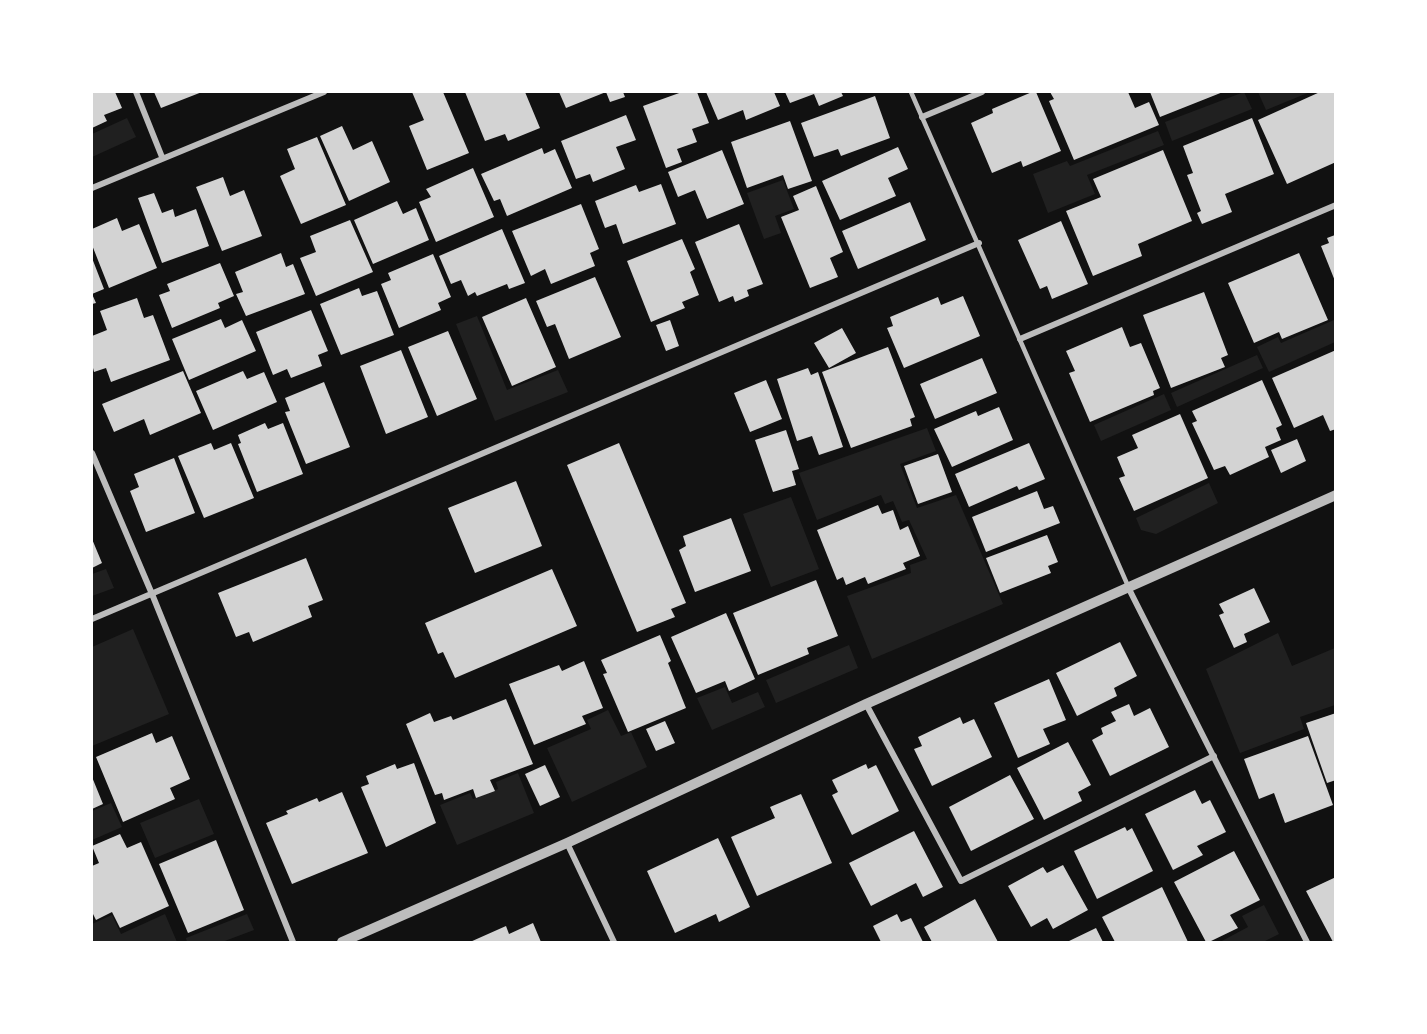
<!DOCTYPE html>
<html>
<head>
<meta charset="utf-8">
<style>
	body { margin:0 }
	#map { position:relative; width:1427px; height:1034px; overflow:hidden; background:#111; font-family:"Titillium Web",sans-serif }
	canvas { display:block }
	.frame { position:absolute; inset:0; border:93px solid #fff; pointer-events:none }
</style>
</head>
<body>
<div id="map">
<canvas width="1427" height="1034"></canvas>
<div class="frame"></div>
</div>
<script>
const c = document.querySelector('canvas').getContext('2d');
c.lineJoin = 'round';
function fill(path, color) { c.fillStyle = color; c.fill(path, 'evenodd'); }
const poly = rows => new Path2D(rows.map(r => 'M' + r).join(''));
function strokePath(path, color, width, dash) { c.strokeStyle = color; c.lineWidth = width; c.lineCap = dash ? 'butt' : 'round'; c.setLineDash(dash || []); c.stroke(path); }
const green = poly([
	[1244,92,1252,109,1172,141,1165,122],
	[1258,92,1310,92,1266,110],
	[127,118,136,137,92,157,92,134],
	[1158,131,1164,145,1087,175,1095,194,1048,213,1033,174,1067,161,1070,166],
	[783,180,794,209,775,216,781,233,764,239,747,193],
	[477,316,507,390,558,370,568,392,495,421,456,324],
	[1334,320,1335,323,1335,342,1269,372,1257,347,1278,337,1281,343],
	[1257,355,1263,368,1177,407,1171,393],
	[1164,394,1171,410,1101,441,1094,425],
	[927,428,936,451,900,464,917,508,956,495,1003,604,872,659,847,596,911,573,910,565,927,559,909,520,902,522,893,501,885,504,881,495,817,520,799,473],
	[1209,483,1218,503,1156,534,1141,530,1136,518],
	[791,497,819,569,771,587,743,514],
	[106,569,114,588,92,596,92,574],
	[133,629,169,714,92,746,92,647],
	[1278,633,1292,666,1335,648,1335,705,1300,717,1304,729,1240,753,1206,669],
	[849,645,858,668,776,703,766,680],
	[725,687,732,703,758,692,765,707,712,730,697,698],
	[608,710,621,736,631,732,647,767,572,802,547,748,591,729,587,720],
	[518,773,534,813,457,845,440,805,470,793,473,799,498,789,496,782],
	[199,799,214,834,155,858,140,823],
	[111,803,122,827,92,840,92,811],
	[1264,905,1279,934,1263,942,1220,942,1248,927,1242,916],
	[165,914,177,942,92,942,92,924,112,915,121,934],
	[247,914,254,930,222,942,187,942,186,938]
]);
const building = poly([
	[92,92,115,92,122,108,104,115,107,121,92,128],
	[154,92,202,92,161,108],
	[412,92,443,92,469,153,427,170,409,126,424,120],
	[465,92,525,92,540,128,508,141,505,134,485,141],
	[559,92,623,92,625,97,610,102,606,92,566,108],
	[682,92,697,92,709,123,692,129,697,142,677,149,682,162,666,168,643,106],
	[706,92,774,92,780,106,746,120,743,110,718,120],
	[785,92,841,92,843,96,819,106,814,94,790,103],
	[1032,92,1036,92,1061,151,1023,167,1021,161,992,173,971,123,993,113,992,109],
	[1050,92,1128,92,1135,108,1149,102,1159,125,1074,160,1049,101,1054,99],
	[1150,92,1223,92,1160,117],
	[1320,92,1336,92,1336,148,1334,149,1336,162,1287,184,1258,120],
	[875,96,890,138,841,156,838,149,814,157,801,123],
	[626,115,636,140,616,147,625,169,593,182,590,174,576,179,561,141],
	[1252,118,1274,174,1225,194,1232,212,1202,224,1197,213,1201,211,1187,175,1193,173,1183,146],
	[790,121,812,181,788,189,783,175,747,188,731,142],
	[342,126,353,150,372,141,390,182,349,201,320,136],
	[317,137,346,205,301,224,280,176,295,169,287,149],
	[898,147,908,169,888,178,896,196,840,220,822,181],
	[542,148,544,154,555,149,572,188,507,216,500,199,494,201,481,174],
	[722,150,744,204,707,219,695,190,678,197,668,172],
	[1163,150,1192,221,1138,244,1142,256,1093,276,1066,211,1101,197,1093,179],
	[473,168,494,217,436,242,419,202,431,197,426,189],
	[223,177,230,196,244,190,262,236,222,251,196,187],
	[661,184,676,224,623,244,616,224,605,228,595,201,636,185,639,192],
	[816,186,843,252,830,258,838,277,810,288,781,217,799,210,793,196],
	[154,193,162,213,173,209,175,217,196,209,209,246,162,263,138,198],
	[397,201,403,214,416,208,429,240,373,264,354,220],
	[910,202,926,240,858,269,842,231],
	[581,204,599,249,590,253,595,266,551,284,545,269,531,276,512,231],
	[117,218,122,231,139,224,157,268,109,288,92,245,92,229],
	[350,220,373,272,316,296,300,258,316,252,310,236],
	[1061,221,1088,284,1052,299,1047,286,1040,289,1018,240],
	[739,224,763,284,747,290,749,296,735,302,733,296,719,302,695,242],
	[502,229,525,283,509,289,507,284,477,296,475,292,468,296,461,280,451,284,439,256],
	[1335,235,1335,281,1321,246,1329,243,1327,238],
	[682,239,695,269,690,272,699,295,682,302,685,308,651,322,627,261],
	[281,253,286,267,293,264,305,294,246,316,236,294,243,292,235,272],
	[1299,253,1328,320,1282,339,1279,332,1254,343,1228,283],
	[433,254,451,297,438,303,441,310,399,328,381,284,391,280,388,273],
	[92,258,104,289,92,294,96,303,92,304],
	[220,263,234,296,218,303,220,308,172,328,159,295,170,291,167,284],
	[595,277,621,337,569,359,555,324,547,327,536,301],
	[359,288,362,296,377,291,394,335,341,355,320,304],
	[1204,292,1228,355,1221,358,1225,367,1171,388,1143,315],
	[963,296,980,336,904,368,887,328,893,326,890,317,938,297,941,305],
	[137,298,144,318,153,315,170,360,111,382,106,368,94,372,92,364,92,336,107,330,100,311],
	[526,298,556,367,512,386,482,317],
	[311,310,328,351,318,355,322,366,291,378,287,369,273,375,256,332],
	[221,319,225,328,242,320,256,351,189,380,172,339],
	[670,320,679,346,666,351,656,325],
	[1122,327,1130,347,1141,343,1160,388,1153,391,1154,395,1090,422,1069,373,1075,371,1066,351],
	[842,328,856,353,829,368,814,343],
	[448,331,477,399,437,416,408,347],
	[888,347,915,417,910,419,912,426,851,448,822,372],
	[401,350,428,417,386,434,360,366],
	[1336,350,1336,429,1330,431,1323,415,1294,428,1272,378],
	[982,358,997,393,935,419,920,384],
	[808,368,811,375,818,372,843,447,819,455,812,436,797,441,777,379],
	[183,371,201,413,150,435,144,419,114,432,102,404],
	[243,371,247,379,264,372,277,402,213,430,196,391],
	[766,380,782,419,750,432,734,393],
	[1262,380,1282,425,1276,428,1281,440,1265,447,1269,457,1230,475,1225,466,1214,470,1192,423,1197,421,1192,411],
	[324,382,350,447,306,464,285,412,290,411,285,398],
	[999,407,1013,440,952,467,934,429,976,411,978,416],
	[1180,414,1208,478,1134,511,1119,478,1125,476,1117,457,1138,448,1132,435],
	[265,423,268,429,283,423,303,474,257,492,238,444,241,443,238,435],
	[786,430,799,469,792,471,796,485,773,492,755,440],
	[1297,439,1306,461,1281,473,1271,450],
	[211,443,214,450,231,443,254,498,204,518,178,456],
	[619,443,686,603,671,609,675,617,637,632,567,465],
	[1029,443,1045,479,1019,490,1017,486,969,507,955,474],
	[938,454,952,492,918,504,904,466],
	[174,458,195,513,146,532,130,491,139,487,134,474],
	[516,481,542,546,475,573,448,508],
	[1037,491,1044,509,1053,506,1060,523,986,552,972,517],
	[878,505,882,514,893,510,900,530,908,526,920,556,903,563,906,569,868,584,865,577,846,585,843,577,837,580,817,530],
	[731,518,751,571,695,592,679,550,686,546,683,536],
	[1047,535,1058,562,1048,566,1051,573,1000,593,986,558],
	[92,539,102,563,92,568],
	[306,558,323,600,308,606,312,617,253,642,249,632,236,637,218,593],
	[552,569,577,626,455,678,443,652,438,654,425,623],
	[816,580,838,636,807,648,809,654,758,675,733,613],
	[1254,588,1270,622,1244,634,1247,642,1234,648,1219,615,1224,613,1219,604],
	[726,613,755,679,729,691,725,681,696,693,671,637],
	[660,635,671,661,668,663,686,708,628,732,603,674,607,673,601,660],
	[1120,642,1137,676,1114,688,1117,696,1077,716,1056,673],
	[584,661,603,708,582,716,586,724,534,745,509,684,559,665,562,671],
	[1049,679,1066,720,1043,729,1050,744,1018,758,994,703],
	[506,699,533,764,490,780,495,791,476,798,473,789,444,800,442,793,435,795,406,724,430,713,434,722,451,716,453,720],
	[1129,704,1134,716,1150,708,1169,747,1110,776,1092,740,1103,734,1101,728,1116,721,1111,712],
	[1336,713,1336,780,1327,783,1306,723],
	[960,717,963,724,974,719,992,757,932,786,914,749,922,746,918,737],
	[665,721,675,743,656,751,646,729],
	[152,733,156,743,172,736,190,779,170,788,175,799,123,822,96,757],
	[1308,736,1333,805,1285,823,1274,793,1259,799,1244,759],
	[1068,742,1091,785,1078,792,1082,801,1044,820,1017,768],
	[414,763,436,823,386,847,361,787,369,784,366,776,395,764,397,769],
	[866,764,868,769,876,765,899,811,852,835,832,795,838,792,832,780],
	[545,765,560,797,540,806,525,774],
	[1010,775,1034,819,971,851,949,807],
	[92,777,103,804,92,809],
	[1195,790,1202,804,1210,800,1226,832,1197,846,1203,855,1173,870,1145,814],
	[342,792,368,853,292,884,266,823,288,814,286,811,317,798,319,802],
	[801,794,832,863,757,896,731,837,775,818,770,807],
	[1125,827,1127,831,1132,828,1153,871,1097,899,1074,851],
	[914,831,943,887,923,897,916,883,871,906,849,863],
	[120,834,127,848,141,842,169,906,120,928,112,912,96,920,92,912,92,866,99,863,92,846],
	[718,838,750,907,719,922,716,914,675,933,647,871],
	[216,840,244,910,188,933,159,864],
	[1234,851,1260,900,1230,915,1238,928,1209,942,1206,942,1174,882],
	[1063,865,1088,910,1053,929,1047,918,1031,927,1008,886,1043,867,1047,873],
	[1336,877,1336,942,1333,942,1306,891],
	[1162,887,1188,942,1115,942,1102,917],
	[975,899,998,942,932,942,924,927],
	[897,914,901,922,911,918,923,942,881,942,873,926],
	[533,923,541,942,470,942,506,926,509,934],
	[1096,928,1103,942,1067,942]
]);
const service = poly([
	[911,92,1128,586]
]);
const minor = poly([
	[136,92,162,157],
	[922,117,982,92],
	[92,188,324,92],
	[1020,339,1336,205],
	[92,453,152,594,293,942],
	[1128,587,1307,942],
	[92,619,979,243],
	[866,704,961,881,1214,756],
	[567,843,614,942]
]);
const tertiary = poly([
	[342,942,567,843,866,704,1336,495]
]);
fill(green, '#202020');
fill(building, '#d3d3d3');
strokePath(service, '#bcbcbc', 4.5);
strokePath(minor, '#bcbcbc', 6);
strokePath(tertiary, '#bcbcbc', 10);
</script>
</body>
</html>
